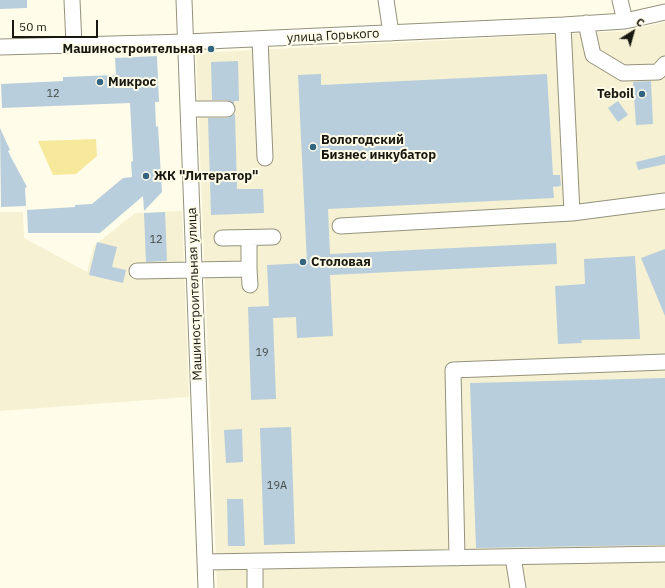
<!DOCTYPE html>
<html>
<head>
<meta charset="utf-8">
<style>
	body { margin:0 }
	#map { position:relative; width:665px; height:588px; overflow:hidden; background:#fffce9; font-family:"IBM Plex Sans",sans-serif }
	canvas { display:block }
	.north { position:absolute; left:613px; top:12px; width:40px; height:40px; -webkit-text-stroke:3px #fffce9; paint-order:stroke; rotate:37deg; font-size:11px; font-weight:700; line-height:16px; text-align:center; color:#191810 }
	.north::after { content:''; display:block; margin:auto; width:14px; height:18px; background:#191810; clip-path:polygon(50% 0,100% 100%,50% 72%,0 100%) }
	.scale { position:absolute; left:12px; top:20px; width:86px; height:18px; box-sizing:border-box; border:2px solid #191810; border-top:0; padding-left:5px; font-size:12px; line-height:14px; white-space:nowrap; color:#191810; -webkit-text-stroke:3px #fffce9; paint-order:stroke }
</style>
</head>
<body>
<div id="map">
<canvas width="665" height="588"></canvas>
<div class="north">С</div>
<div class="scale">50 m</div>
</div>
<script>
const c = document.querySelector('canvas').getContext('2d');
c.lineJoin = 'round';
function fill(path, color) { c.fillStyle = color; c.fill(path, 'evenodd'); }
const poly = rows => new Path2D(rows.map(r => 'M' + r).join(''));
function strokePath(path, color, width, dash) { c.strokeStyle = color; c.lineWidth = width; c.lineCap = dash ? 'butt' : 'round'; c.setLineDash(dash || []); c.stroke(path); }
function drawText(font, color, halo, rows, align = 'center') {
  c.font = font + ' "IBM Plex Sans",sans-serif'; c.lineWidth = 4; c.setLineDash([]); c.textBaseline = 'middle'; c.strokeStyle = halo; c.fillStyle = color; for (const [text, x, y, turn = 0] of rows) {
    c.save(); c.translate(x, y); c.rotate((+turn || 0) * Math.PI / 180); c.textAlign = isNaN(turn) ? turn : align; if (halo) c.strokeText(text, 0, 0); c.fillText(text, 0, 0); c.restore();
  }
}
const built = poly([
	[665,22,665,588,217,588,196,53,626,31],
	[182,211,189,397,0,411,0,212,23,212,24,238,87,272,94,246,135,213]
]);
const green = poly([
	[96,139,97,156,76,174,53,175,38,141]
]);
const building = poly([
	[0,0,27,0,27,8,0,9],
	[157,56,159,102,155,102,156,127,158,126,162,192,144,211,143,196,100,233,28,233,27,210,75,207,75,205,92,204,123,178,132,177,131,162,133,161,130,103,2,108,1,84,63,81,63,77,116,75,115,58],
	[238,61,239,101,234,101,234,104,227,100,212,100,211,62],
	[321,74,321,85,547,74,553,175,560,175,561,186,553,187,554,198,328,209,330,254,556,243,557,264,330,275,333,336,297,338,296,317,273,318,276,399,251,400,248,307,269,306,267,265,307,263,298,75],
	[651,81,653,124,636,125,633,82],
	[618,101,628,115,618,122,608,108],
	[235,114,237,189,263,189,264,213,211,215,208,118,227,118],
	[0,128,10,150,8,151,12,159,27,187,25,188,26,206,1,207],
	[665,155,665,164,638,170,636,162],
	[165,212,167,261,146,262,144,213],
	[97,242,117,247,112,267,126,270,123,283,89,275],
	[665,249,665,316,641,258],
	[635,256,640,339,581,340,582,343,558,344,555,286,585,284,584,259],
	[665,378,665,545,476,548,470,383],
	[291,427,295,544,264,545,260,428],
	[242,429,243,462,226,463,224,430],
	[227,499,243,499,245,546,228,546]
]);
const minor = poly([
	[72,0,74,45],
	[184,0,206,588],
	[386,0,391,33],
	[620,0,625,21],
	[586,23,593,55,623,73,658,72,665,64],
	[563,25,572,213],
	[260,39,265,158],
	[0,47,186,42,563,25,625,21,665,12],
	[188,109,227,109],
	[340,226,572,213,665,201],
	[222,238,273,237],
	[249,238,249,269],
	[137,271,249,269,250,285],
	[513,557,518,588],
	[457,558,453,370,665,362],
	[205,562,665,554],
	[255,588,255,562]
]);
const markers = [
	[211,49,4,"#326381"],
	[100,82,4,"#326381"],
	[642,94,4,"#326381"],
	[313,147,4,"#326381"],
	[146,176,4,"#326381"],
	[303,262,4,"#326381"]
];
const numberNames = [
	["12",53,94],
	["12",156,240],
	["19",262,353],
	["19А",277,486]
];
const streetNames = [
	["улица Горького",333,36,-3],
	["Машиностроительная улица",195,294,-92]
];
const poiNames = [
	["Машиностроительная",203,49,"right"],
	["Микрос",108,82],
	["Teboil",634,94,"right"],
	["Вологодский",321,140],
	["Бизнес инкубатор",321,155],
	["ЖК \"Литератор\"",154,176],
	["Столовая",311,262]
];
fill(built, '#f6f1d2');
fill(green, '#f6e99c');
fill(building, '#b8cedc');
strokePath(minor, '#95927c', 17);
strokePath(minor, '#fff', 15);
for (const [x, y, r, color] of markers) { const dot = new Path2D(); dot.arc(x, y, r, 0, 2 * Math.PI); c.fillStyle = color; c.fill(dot); strokePath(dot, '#fffce9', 1.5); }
drawText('11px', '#414643', null, numberNames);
drawText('13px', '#191810', '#fffce9', streetNames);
drawText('bold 13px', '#191810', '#fffce9', poiNames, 'left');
</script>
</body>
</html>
